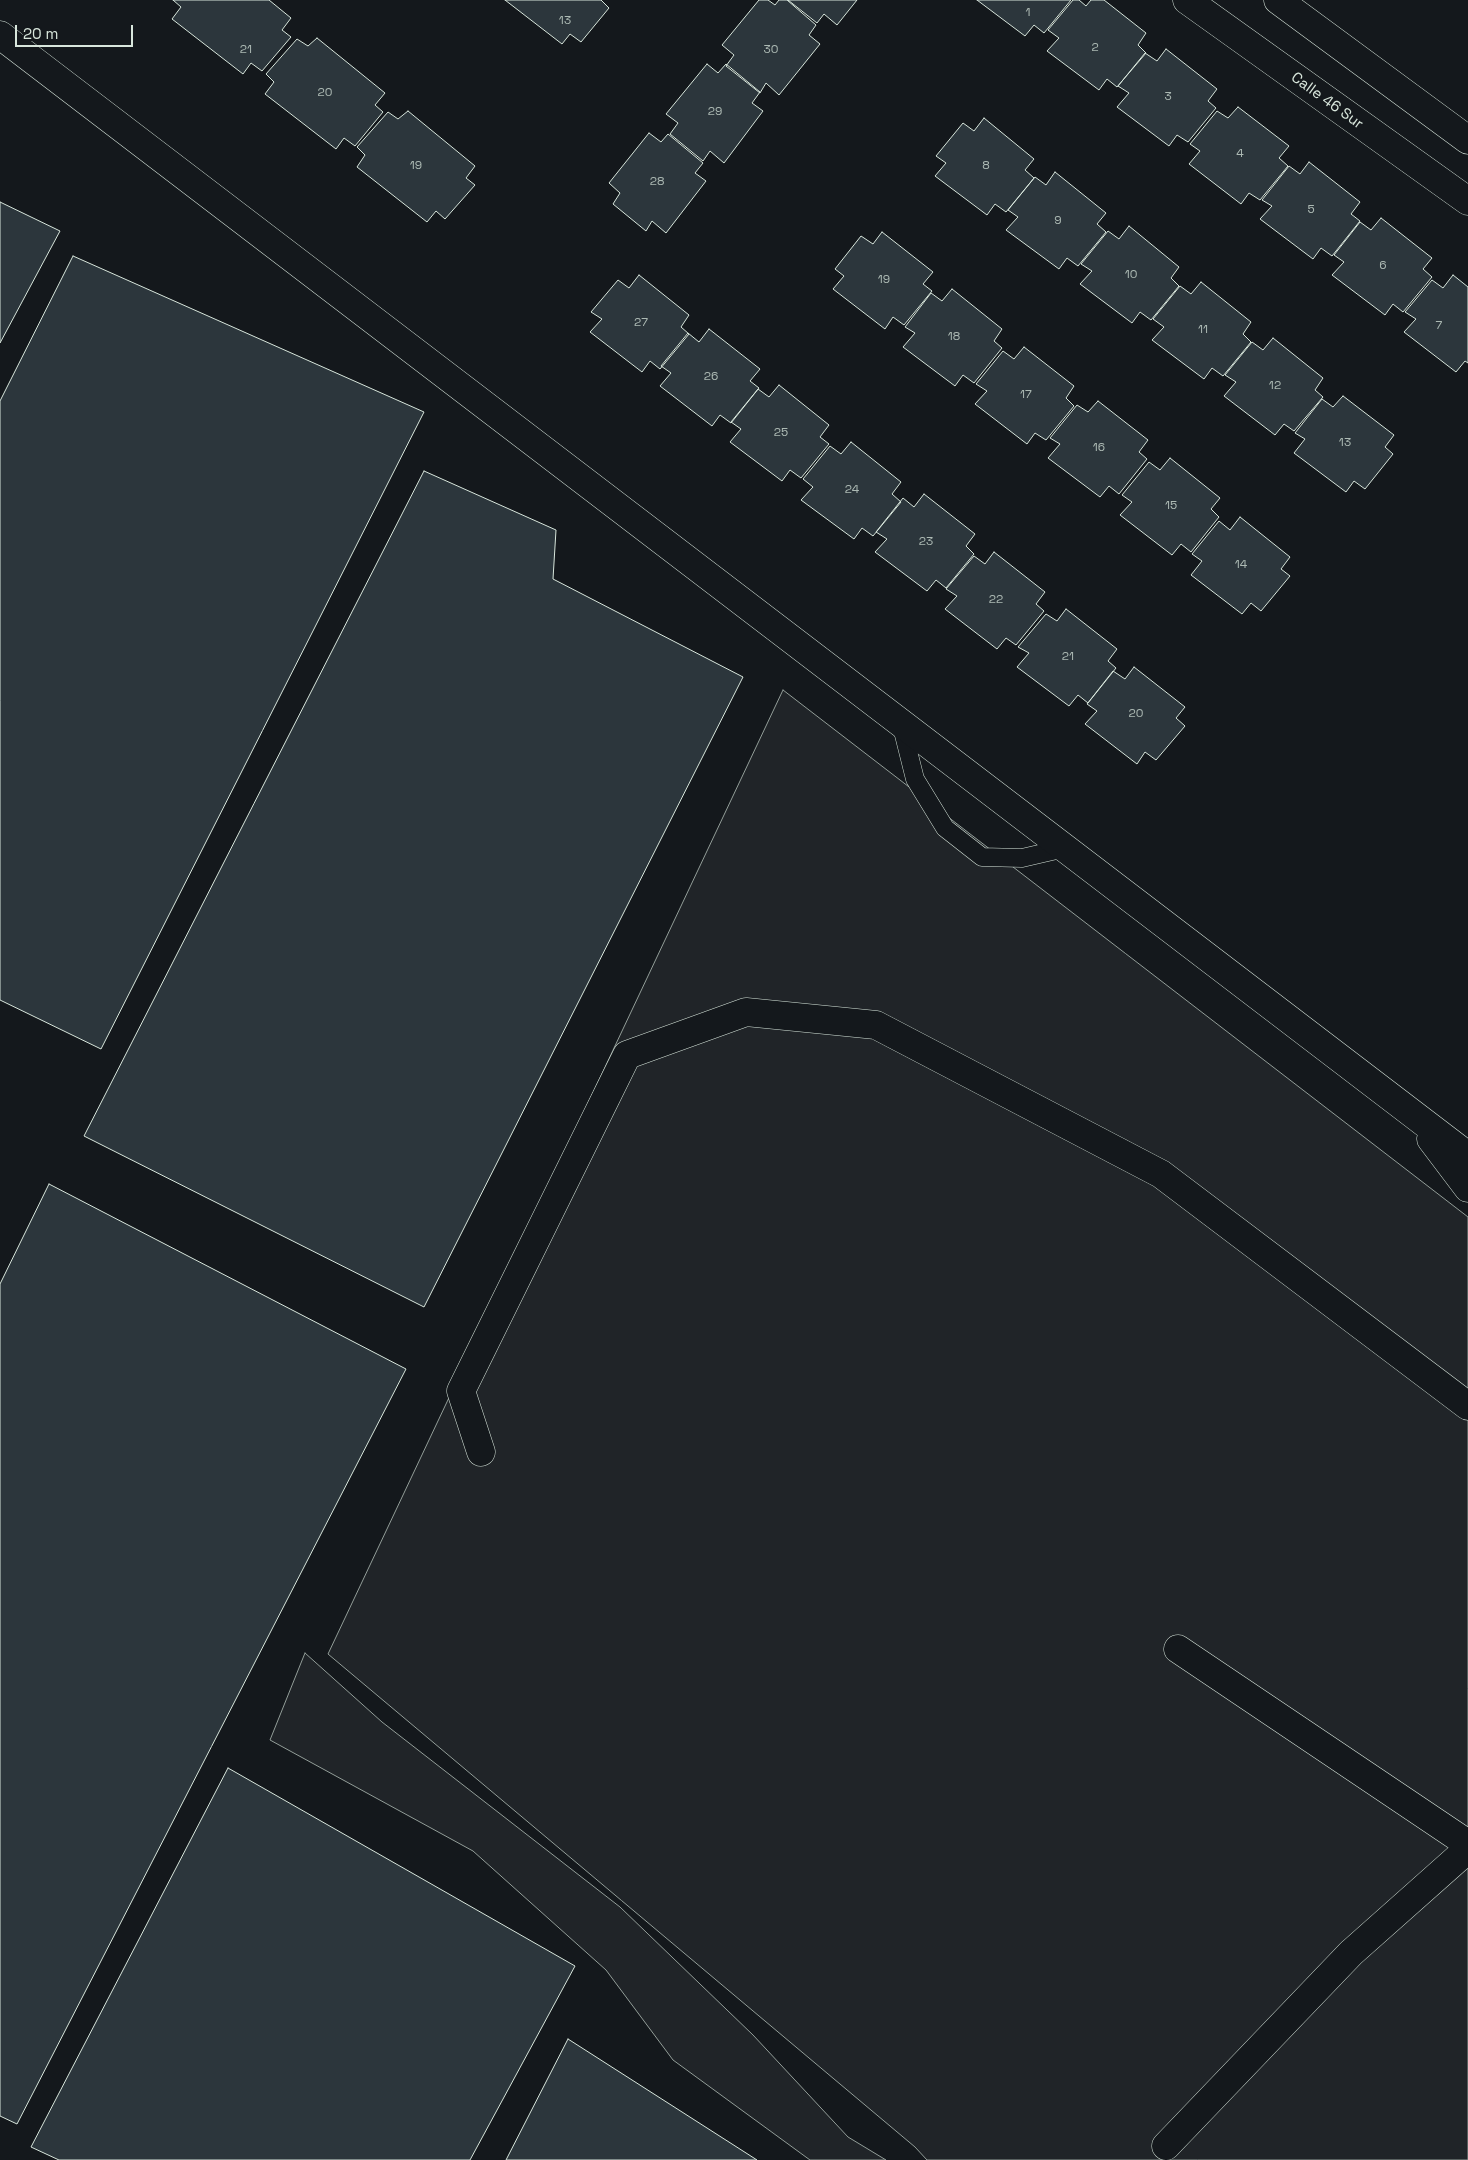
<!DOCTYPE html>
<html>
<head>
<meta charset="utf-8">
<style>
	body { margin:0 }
	#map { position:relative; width:1468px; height:2160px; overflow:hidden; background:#14181c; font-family:"Space Grotesk",sans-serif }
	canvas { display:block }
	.scale { position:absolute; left:15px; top:25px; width:118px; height:22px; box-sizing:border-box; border:2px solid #d8e6dc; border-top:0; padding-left:6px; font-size:15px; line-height:18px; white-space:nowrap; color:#d8e6dc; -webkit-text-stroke:4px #14181c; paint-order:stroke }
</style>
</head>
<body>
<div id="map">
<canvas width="1468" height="2160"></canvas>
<div class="scale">20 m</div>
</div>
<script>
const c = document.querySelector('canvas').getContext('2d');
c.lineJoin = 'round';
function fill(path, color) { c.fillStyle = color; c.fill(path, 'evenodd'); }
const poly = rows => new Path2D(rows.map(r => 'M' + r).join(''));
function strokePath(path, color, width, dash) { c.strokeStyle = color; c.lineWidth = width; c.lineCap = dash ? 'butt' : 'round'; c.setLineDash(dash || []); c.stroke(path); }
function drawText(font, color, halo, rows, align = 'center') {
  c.font = font + ' "Space Grotesk",sans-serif'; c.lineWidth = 4; c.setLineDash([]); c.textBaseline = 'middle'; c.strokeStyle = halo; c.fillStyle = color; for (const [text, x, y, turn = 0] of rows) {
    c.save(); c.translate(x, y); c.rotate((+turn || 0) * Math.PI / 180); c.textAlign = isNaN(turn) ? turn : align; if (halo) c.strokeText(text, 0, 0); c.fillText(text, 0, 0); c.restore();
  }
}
const green = poly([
	[783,690,1468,1217,1468,2160,927,2160,915,2147,328,1654,783,690],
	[305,1653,382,1722,620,1907,753,2035,848,2137,886,2160,810,2160,673,2060,606,1970,473,1851,270,1740,305,1653]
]);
const building = poly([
	[173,0,269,0,291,18,282,30,291,37,262,71,251,63,243,74,172,19,181,7,173,0],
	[505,0,601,0,609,8,581,42,570,34,562,44,505,0],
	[759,0,768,0,775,5,779,0,787,0,816,25,809,35,820,44,779,95,766,83,760,93,726,66,734,55,722,45,759,0],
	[788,0,857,0,837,25,824,14,817,23,788,0],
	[977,0,1071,0,1044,33,1034,25,1025,36,977,0],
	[1073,0,1079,0,1086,6,1091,0,1104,0,1146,33,1138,45,1146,53,1117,87,1107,79,1099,90,1047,51,1059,38,1048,30,1073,0],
	[317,38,385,93,375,105,383,112,355,146,344,138,336,149,265,94,274,82,266,74,297,39,308,46,317,38],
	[1166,49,1217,89,1208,101,1216,108,1188,142,1177,135,1169,146,1117,107,1129,93,1118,86,1145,53,1157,61,1166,49],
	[707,64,718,73,726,64,760,92,752,103,763,111,724,163,710,151,703,161,670,134,678,123,666,114,707,64],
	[1238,107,1289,146,1279,158,1288,166,1260,200,1249,193,1241,204,1189,164,1200,151,1190,144,1217,111,1228,118,1238,107],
	[408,111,475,166,466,178,475,185,445,219,436,211,427,222,357,167,365,155,357,147,388,112,398,119,408,111],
	[984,118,1034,159,1025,170,1034,178,1006,212,995,204,987,215,935,176,946,163,936,156,963,123,974,131,984,118],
	[649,133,661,142,668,134,703,163,695,173,706,181,666,233,652,221,646,231,613,204,620,193,609,183,649,133],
	[1309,162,1360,202,1351,214,1360,221,1332,256,1321,248,1313,259,1260,219,1272,206,1262,200,1289,166,1300,174,1309,162],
	[1055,172,1106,213,1097,224,1106,232,1078,266,1067,258,1059,269,1006,230,1018,217,1008,210,1035,177,1046,185,1055,172],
	[0,202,60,231,0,343,0,202],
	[1381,218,1432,258,1423,269,1432,277,1403,312,1393,304,1385,315,1332,275,1344,262,1334,255,1360,222,1371,230,1381,218],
	[1129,226,1179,267,1171,278,1179,286,1151,320,1140,312,1132,323,1080,284,1092,271,1081,264,1108,231,1119,239,1129,226],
	[882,232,933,272,923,284,932,291,904,325,893,317,885,329,833,289,844,276,835,269,861,236,873,244,882,232],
	[73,256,424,412,101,1049,0,1000,0,401,73,256],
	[639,275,689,315,681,327,689,334,660,369,650,361,642,372,590,332,602,319,591,312,618,280,629,288,639,275],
	[1453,275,1468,287,1468,363,1465,361,1456,372,1404,332,1416,319,1405,312,1432,280,1443,288,1453,275],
	[1201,282,1251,322,1243,334,1251,342,1223,376,1212,368,1204,379,1152,340,1164,327,1153,319,1180,286,1191,294,1201,282],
	[952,289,1002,329,994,341,1002,348,974,383,963,375,955,386,903,347,915,333,905,327,931,293,942,301,952,289],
	[709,329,760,369,750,381,759,388,731,423,720,415,712,426,660,386,671,373,661,366,688,333,699,342,709,329],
	[1273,338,1323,378,1315,390,1323,397,1294,431,1284,424,1275,435,1224,396,1236,382,1225,375,1252,342,1263,350,1273,338],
	[1024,347,1074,386,1066,398,1074,406,1046,440,1035,433,1027,444,975,404,987,391,976,384,1003,351,1014,359,1024,347],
	[779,385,829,425,820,437,829,444,801,478,790,470,782,481,730,442,741,429,731,422,758,389,769,397,779,385],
	[1343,396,1394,435,1385,447,1393,454,1365,489,1354,481,1346,492,1294,453,1305,439,1295,433,1322,399,1333,407,1343,396],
	[1098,401,1148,440,1139,452,1147,459,1119,494,1109,486,1100,497,1048,458,1060,444,1050,438,1077,405,1088,412,1098,401],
	[851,442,901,482,892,494,901,502,873,536,862,528,854,539,801,500,813,487,803,479,830,446,841,454,851,442],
	[1170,458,1220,498,1211,509,1219,517,1191,552,1181,544,1172,555,1120,515,1132,502,1122,495,1149,462,1160,470,1170,458],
	[424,471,556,530,553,579,743,677,424,1307,84,1136,424,471],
	[924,494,975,534,966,546,974,554,946,588,936,580,927,591,875,552,887,539,876,532,903,498,914,507,924,494],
	[1240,517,1290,557,1281,569,1290,576,1261,611,1251,603,1242,614,1191,575,1202,561,1192,554,1219,521,1230,530,1240,517],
	[994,552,1045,592,1036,604,1044,611,1016,645,1006,638,997,649,945,609,957,596,946,589,974,556,985,564,994,552],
	[1066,609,1117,649,1108,661,1116,668,1088,703,1078,695,1069,706,1017,667,1029,653,1018,647,1046,614,1057,621,1066,609],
	[1134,667,1185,707,1176,718,1185,726,1156,760,1145,752,1137,764,1085,724,1097,711,1087,704,1113,671,1125,679,1134,667],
	[49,1184,406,1369,17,2124,0,2116,0,1284,49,1184],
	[228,1768,575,1966,470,2160,59,2160,31,2147,228,1768],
	[568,2039,757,2160,506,2160,568,2039]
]);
const lane = poly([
	[901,723,915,779,945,828,982,857,1022,858,1065,848]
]);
const street = poly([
	[1187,0,1468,201],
	[1278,0,1468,140],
	[0,35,1468,1156],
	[1431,1139,1468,1188],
	[481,1452,461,1391,627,1055,746,1012,876,1025,1161,1174,1468,1406],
	[1178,1649,1468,1844],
	[1166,2146,1351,1953,1468,1849]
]);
const numberNames = [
	["1",1028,13],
	["13",565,21],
	["2",1095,48],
	["21",246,50],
	["30",771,50],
	["20",325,93],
	["3",1168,97],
	["29",715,112],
	["4",1240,154],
	["19",416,166],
	["8",986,166],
	["28",657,182],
	["5",1311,210],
	["9",1058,221],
	["6",1383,266],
	["10",1131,275],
	["19",884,280],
	["27",641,323],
	["7",1439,326],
	["11",1203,330],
	["18",954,337],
	["26",711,377],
	["12",1275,386],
	["17",1026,395],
	["25",781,433],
	["13",1345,443],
	["16",1099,448],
	["24",852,490],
	["15",1171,506],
	["23",926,542],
	["14",1241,565],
	["22",996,600],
	["21",1068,657],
	["20",1136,714]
];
const streetNames = [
	["Calle 46 Sur",1327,101,36]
];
fill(green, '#202428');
strokePath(green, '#939e99', 1);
fill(building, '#2c363c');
strokePath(building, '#d8e6dc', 1);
strokePath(lane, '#d8e6dc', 19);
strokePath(street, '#d8e6dc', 29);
strokePath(lane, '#14181c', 18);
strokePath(street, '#14181c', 28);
drawText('12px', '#adbab4', null, numberNames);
drawText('15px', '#d8e6dc', '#14181c', streetNames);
</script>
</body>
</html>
